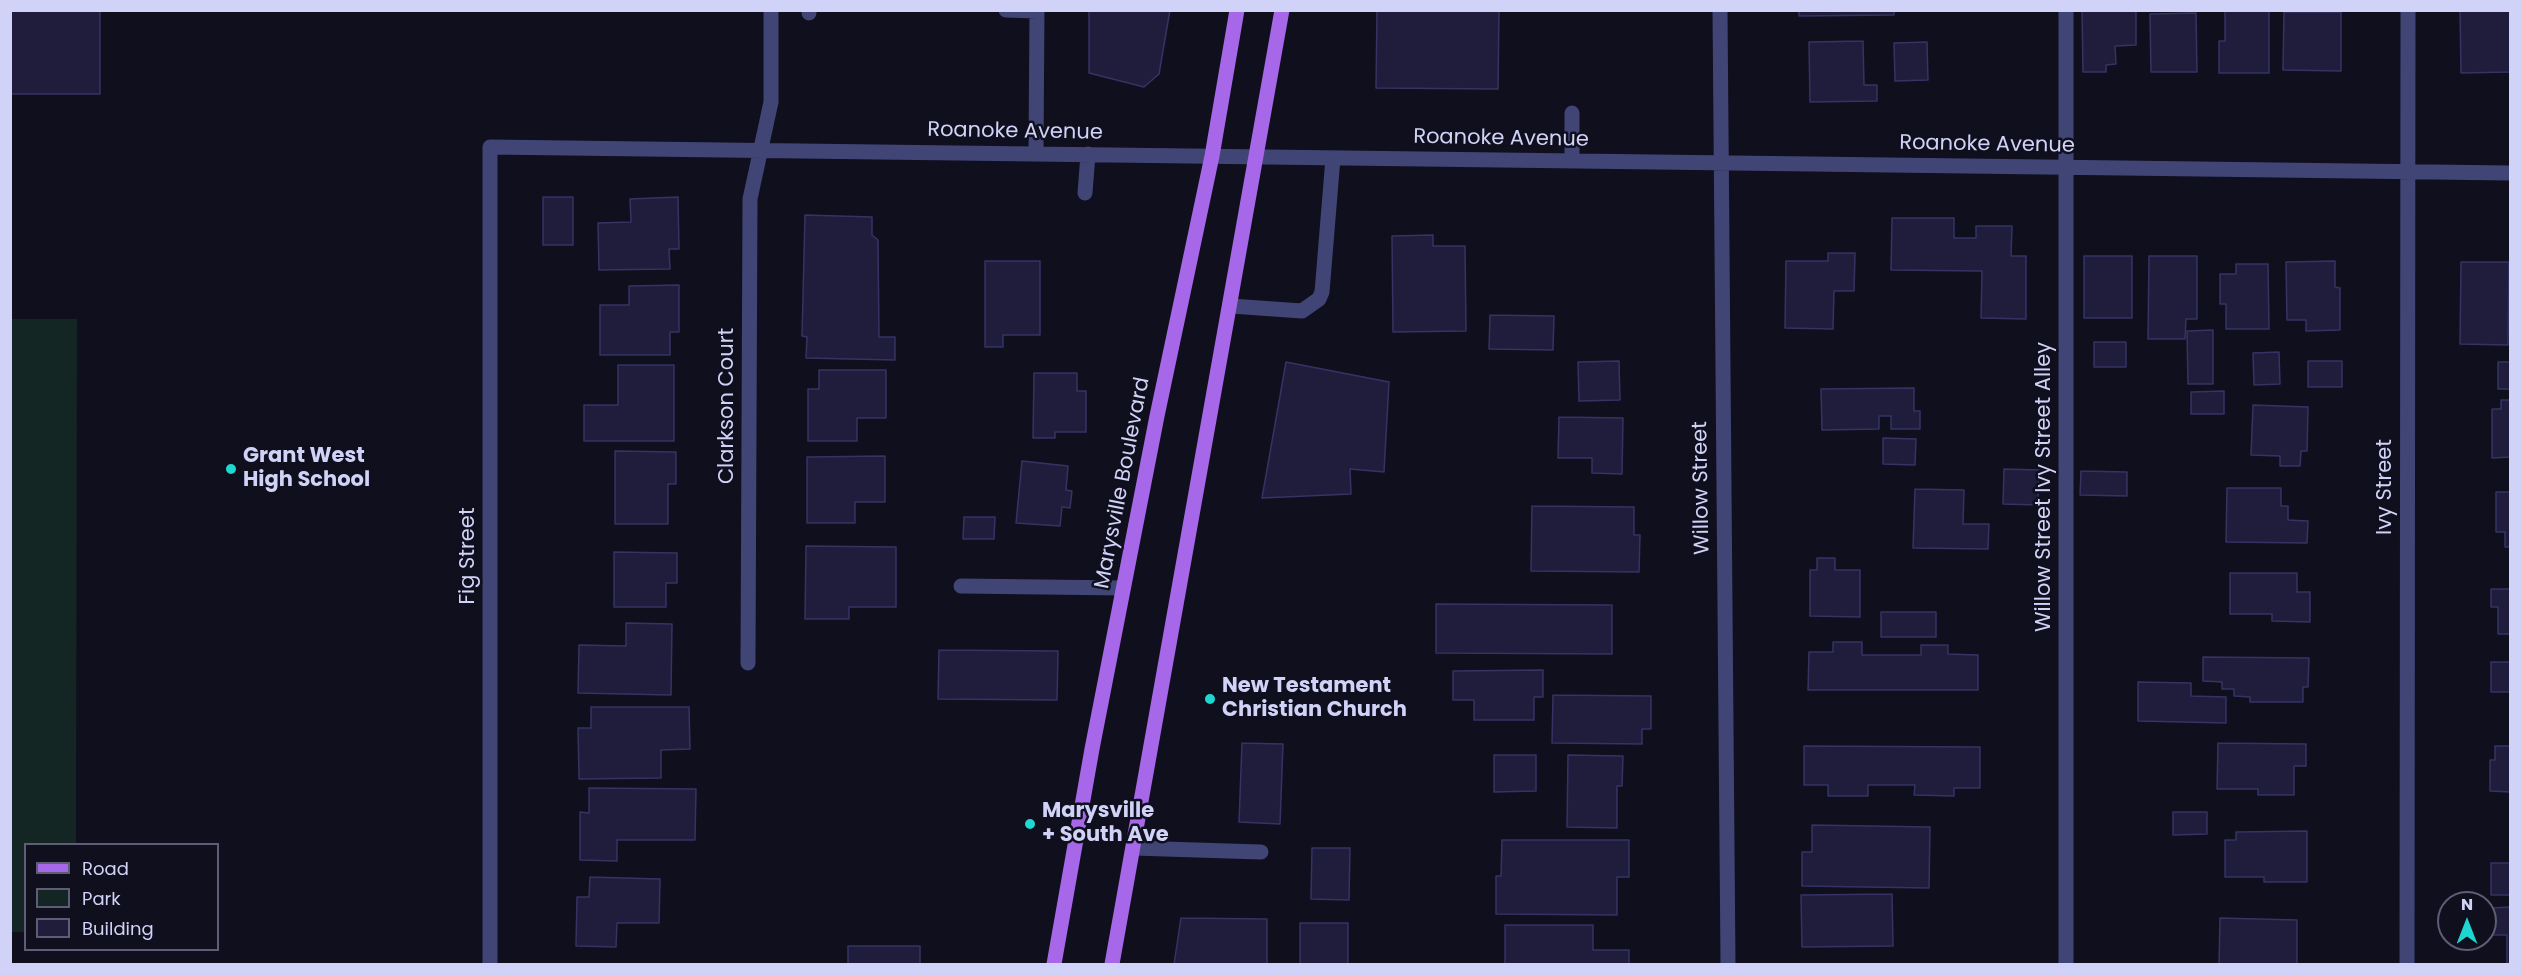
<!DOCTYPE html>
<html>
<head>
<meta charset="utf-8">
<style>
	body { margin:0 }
	#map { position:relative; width:2521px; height:975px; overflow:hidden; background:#0f0f1d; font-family:Poppins,sans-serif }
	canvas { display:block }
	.frame { position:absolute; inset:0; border:12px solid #d1d2f8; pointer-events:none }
	.legend { position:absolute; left:24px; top:843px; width:195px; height:108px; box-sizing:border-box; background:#0f0f1d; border:2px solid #5d5d75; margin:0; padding:8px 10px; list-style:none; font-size:18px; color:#d1d2f8 }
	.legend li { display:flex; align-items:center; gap:12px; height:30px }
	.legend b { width:30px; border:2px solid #5d5d75 }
	.north { position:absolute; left:2437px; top:891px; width:60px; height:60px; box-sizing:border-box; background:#0f0f1d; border:2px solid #5d5d75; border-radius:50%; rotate:0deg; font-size:16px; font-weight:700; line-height:24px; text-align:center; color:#d1d2f8 }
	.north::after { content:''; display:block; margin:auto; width:21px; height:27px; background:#1fd7d1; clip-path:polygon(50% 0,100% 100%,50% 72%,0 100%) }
</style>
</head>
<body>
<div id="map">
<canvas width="2521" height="975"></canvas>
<div class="frame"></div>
<ul class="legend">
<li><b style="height:8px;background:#a767e9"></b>Road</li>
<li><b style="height:16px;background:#132623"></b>Park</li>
<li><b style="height:16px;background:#1f1d3b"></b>Building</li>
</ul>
<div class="north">N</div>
</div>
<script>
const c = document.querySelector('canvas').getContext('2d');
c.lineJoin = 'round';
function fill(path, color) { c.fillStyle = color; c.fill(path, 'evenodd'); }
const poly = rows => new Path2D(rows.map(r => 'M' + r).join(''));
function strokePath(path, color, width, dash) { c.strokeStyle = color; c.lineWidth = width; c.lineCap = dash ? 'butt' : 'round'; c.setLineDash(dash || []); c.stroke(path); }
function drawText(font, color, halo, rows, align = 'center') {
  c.font = font + ' Poppins,sans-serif'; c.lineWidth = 5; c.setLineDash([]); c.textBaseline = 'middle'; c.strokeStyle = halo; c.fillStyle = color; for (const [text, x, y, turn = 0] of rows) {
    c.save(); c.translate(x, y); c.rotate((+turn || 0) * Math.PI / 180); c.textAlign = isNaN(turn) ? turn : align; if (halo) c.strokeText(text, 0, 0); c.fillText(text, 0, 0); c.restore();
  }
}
const green = poly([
	[11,319,77,319,76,844,26,844,25,932,10,932]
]);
const building = poly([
	[10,10,100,10,100,94,10,94,10,10],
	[1089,10,1170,10,1159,74,1144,87,1089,73,1089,10],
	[1377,10,1499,10,1498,89,1376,88,1377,10],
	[1799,10,1894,10,1894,15,1799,16,1799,10],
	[2082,10,2136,10,2136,45,2115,46,2116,64,2106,65,2106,72,2083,72,2082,10],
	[2225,10,2269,10,2269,73,2219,73,2219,41,2225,41,2225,10],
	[2460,10,2510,10,2510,72,2461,73,2460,10],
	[2284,12,2341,12,2341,71,2283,70,2284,12],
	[2196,13,2197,72,2151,72,2150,14,2196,13],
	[1863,41,1864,85,1877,85,1877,101,1810,102,1809,42,1863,41],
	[1927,42,1928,80,1895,81,1894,43,1927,42],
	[543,197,573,197,573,245,543,245,543,197],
	[678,197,679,249,669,249,670,269,599,270,598,223,631,222,630,199,678,197],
	[805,215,872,217,872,235,878,240,879,337,895,337,895,360,806,358,807,337,802,336,805,215],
	[1892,218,1954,218,1954,238,1976,238,1976,226,2012,226,2011,256,2026,256,2026,319,1981,318,1982,271,1891,270,1892,218],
	[1433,235,1433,246,1465,246,1466,331,1393,332,1392,236,1433,235],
	[1828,253,1855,253,1854,291,1834,291,1833,329,1785,328,1786,261,1828,261,1828,253],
	[2084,256,2132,256,2132,318,2084,318,2084,256],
	[2149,256,2197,256,2197,319,2186,319,2185,339,2148,339,2149,256],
	[985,261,1040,261,1040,335,1003,335,1003,347,985,347,985,261],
	[2335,261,2335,287,2340,288,2340,330,2306,331,2306,320,2287,320,2286,262,2335,261],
	[2461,262,2509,262,2508,345,2460,344,2461,262],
	[2236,264,2268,264,2269,329,2226,329,2226,304,2220,304,2220,274,2236,274,2236,264],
	[679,285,679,332,670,332,670,355,600,355,600,305,629,305,629,286,679,285],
	[1490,315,1554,316,1553,350,1489,349,1490,315],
	[2213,330,2213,384,2188,384,2187,331,2213,330],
	[2094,342,2126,342,2126,367,2094,367,2094,342],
	[2279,352,2280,384,2254,385,2253,353,2279,352],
	[1619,361,1620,400,1579,401,1578,362,1619,361],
	[2308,361,2342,361,2342,387,2308,387,2308,361],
	[1286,362,1389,382,1384,472,1350,469,1351,494,1262,498,1286,362],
	[2498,362,2510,362,2510,389,2498,389,2498,362],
	[618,365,674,365,674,441,584,441,584,405,618,405,618,365],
	[819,370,886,370,886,418,857,418,857,441,808,441,808,389,819,389,819,370],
	[1034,373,1077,373,1077,391,1086,391,1086,432,1055,432,1055,438,1033,438,1034,373],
	[1914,388,1914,411,1920,411,1920,429,1891,429,1891,416,1879,416,1879,429,1822,430,1821,389,1914,388],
	[2224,391,2224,414,2191,414,2191,392,2224,391],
	[2501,400,2510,400,2510,457,2492,458,2492,409,2501,409,2501,400],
	[2253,405,2308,407,2307,451,2301,451,2300,466,2280,466,2280,456,2251,455,2253,405],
	[1559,417,1623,418,1622,474,1592,473,1592,458,1558,458,1559,417],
	[1883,438,1916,439,1915,465,1883,464,1883,438],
	[615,451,676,452,676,484,668,484,668,524,615,524,615,451],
	[885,456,885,502,855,502,855,523,807,523,807,457,885,456],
	[1022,461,1068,466,1066,490,1072,491,1070,508,1062,507,1060,526,1016,523,1022,461],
	[2004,469,2039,470,2038,505,2003,504,2004,469],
	[2081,471,2127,472,2127,496,2080,495,2081,471],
	[2227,488,2281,488,2281,506,2288,506,2288,520,2308,521,2307,543,2226,542,2227,488],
	[1915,489,1964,490,1963,524,1989,524,1988,549,1913,548,1915,489],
	[2496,492,2510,492,2510,547,2505,547,2505,532,2496,532,2496,492],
	[1532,506,1634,507,1634,535,1640,535,1639,572,1531,571,1532,506],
	[964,517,995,517,994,539,963,539,964,517],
	[806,546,896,547,896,607,849,607,849,619,805,619,806,546],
	[614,552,677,553,677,583,666,583,666,607,614,607,614,552],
	[1817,558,1835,558,1835,570,1860,570,1860,617,1810,616,1810,570,1817,570,1817,558],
	[2230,573,2297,573,2297,592,2310,592,2310,622,2272,621,2272,614,2230,614,2230,573],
	[2491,589,2510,589,2510,634,2498,634,2498,607,2491,607,2491,589],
	[1436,604,1612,605,1612,654,1436,653,1436,604],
	[1881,612,1936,612,1936,637,1881,637,1881,612],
	[626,623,672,624,671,695,578,693,579,645,626,646,626,623],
	[1833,642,1862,642,1862,655,1921,655,1921,645,1948,645,1948,654,1978,655,1978,690,1808,690,1809,652,1833,652,1833,642],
	[939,650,1058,651,1057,700,938,699,939,650],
	[2203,657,2309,658,2308,687,2303,687,2303,702,2250,702,2250,697,2234,696,2234,689,2222,689,2222,682,2203,681,2203,657],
	[2491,662,2510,662,2510,692,2491,692,2491,662],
	[1543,670,1543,697,1534,697,1534,720,1474,720,1474,700,1453,700,1453,671,1543,670],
	[2138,682,2191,683,2191,696,2226,697,2226,723,2138,721,2138,682],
	[1553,695,1651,696,1651,729,1642,729,1642,744,1552,743,1553,695],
	[591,707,689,707,690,749,661,750,661,778,579,779,578,728,591,728,591,707],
	[1242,743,1283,744,1280,824,1239,822,1242,743],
	[2218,743,2306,744,2306,766,2294,766,2294,795,2258,795,2258,789,2217,789,2218,743],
	[1804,746,1980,747,1980,788,1954,788,1954,796,1914,795,1915,785,1868,785,1868,796,1828,796,1828,785,1804,785,1804,746],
	[2495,746,2510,746,2510,792,2490,791,2490,760,2495,760,2495,746],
	[1494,755,1536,755,1536,791,1494,792,1494,755],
	[1568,755,1623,756,1622,786,1617,786,1617,828,1567,827,1568,755],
	[589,788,696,789,695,840,617,840,617,861,580,860,580,812,589,813,589,788],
	[2173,812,2207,812,2207,834,2173,835,2173,812],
	[1812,825,1930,827,1929,888,1802,886,1802,852,1812,852,1812,825],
	[2307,831,2307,882,2264,882,2264,877,2225,877,2225,840,2236,840,2236,832,2307,831],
	[1502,840,1629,840,1629,877,1617,877,1617,915,1496,914,1496,876,1501,876,1502,840],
	[1312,848,1350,848,1349,900,1311,899,1312,848],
	[2491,863,2510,863,2510,895,2491,895,2491,863],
	[590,877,660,879,659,923,617,923,616,947,576,946,577,897,589,897,590,877],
	[1892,894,1893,946,1802,947,1801,895,1892,894],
	[2510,907,2510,964,2507,964,2507,935,2491,935,2491,908,2510,907],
	[1181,918,1267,919,1267,964,1174,964,1181,918],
	[2220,918,2297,920,2297,964,2219,964,2220,918],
	[1300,923,1348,923,1348,964,1300,964,1300,923],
	[1505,925,1593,925,1593,950,1629,950,1629,964,1505,964,1505,925],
	[848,946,920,946,920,964,848,964,848,946]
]);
const minor = poly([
	[1006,10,1037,11],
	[1720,10,1728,964],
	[809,13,809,10],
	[1572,113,1572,161],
	[1036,153,1037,10],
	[1085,193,1088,154],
	[1231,306,1302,311,1319,299,1322,292,1333,158],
	[961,586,1123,588],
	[748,663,750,199,771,102,771,10],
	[1133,848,1261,852],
	[490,964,490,147,2510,173],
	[2066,964,2066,10],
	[2407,964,2408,10]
]);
const major = poly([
	[1054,964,1092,749,1157,416,1212,156,1237,10],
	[1112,964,1282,10]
]);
const markers = [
	[231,469,6,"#1fd7d1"],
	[1210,699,6,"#1fd7d1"],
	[1030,824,6,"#1fd7d1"]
];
const streetNames = [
	["Roanoke Avenue",1015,132,1],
	["Roanoke Avenue",1501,139,1],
	["Roanoke Avenue",1987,145,1],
	["Clarkson Court",728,406,-90],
	["Marysville Boulevard",1123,483,-79],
	["Willow Street Ivy Street Alley",2045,487,-90],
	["Ivy Street",2386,487,-90],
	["Willow Street",1702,488,-91],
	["Fig Street",469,556,-90]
];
const poiNames = [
	["Grant West",243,457],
	["High School",243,481],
	["New Testament",1222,687],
	["Christian Church",1222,711],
	["Marysville",1042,812],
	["+ South Ave",1042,836]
];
fill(green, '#132623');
fill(building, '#1f1d3b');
strokePath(building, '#363364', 1.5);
strokePath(minor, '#404576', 15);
strokePath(major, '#a767e9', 15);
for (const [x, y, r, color] of markers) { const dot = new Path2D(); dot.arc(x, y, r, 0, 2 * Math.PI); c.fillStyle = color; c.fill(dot); strokePath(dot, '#0f0f1d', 2); }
drawText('21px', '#d1d2f8', '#0f0f1d', streetNames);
drawText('bold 21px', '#d1d2f8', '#0f0f1d', poiNames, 'left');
</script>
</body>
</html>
